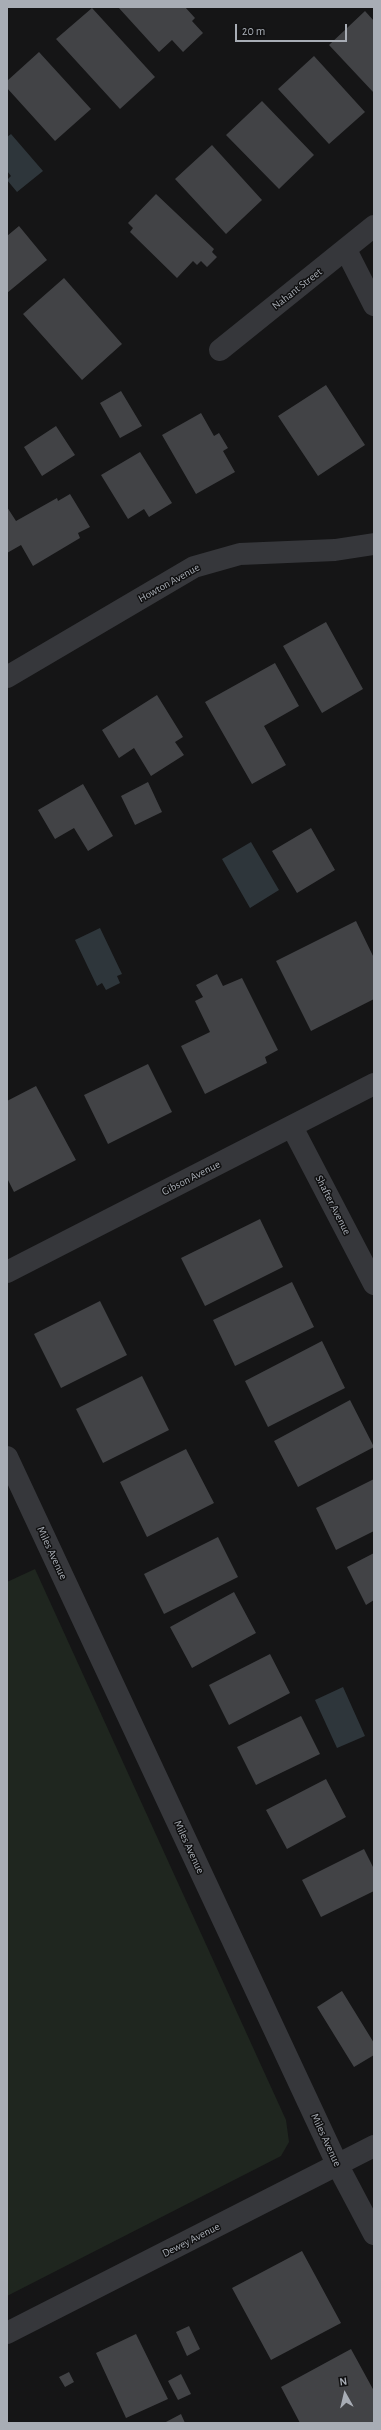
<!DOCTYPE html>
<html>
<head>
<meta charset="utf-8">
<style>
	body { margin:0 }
	#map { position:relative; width:381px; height:2430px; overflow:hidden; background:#151516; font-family:"Alegreya Sans",sans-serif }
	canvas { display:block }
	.frame { position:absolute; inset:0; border:8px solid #a8adb5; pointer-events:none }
	.north { position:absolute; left:325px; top:2374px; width:40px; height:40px; -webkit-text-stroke:3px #101011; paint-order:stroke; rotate:352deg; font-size:11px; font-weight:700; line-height:16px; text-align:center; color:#a8adb5 }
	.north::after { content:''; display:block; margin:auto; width:14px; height:18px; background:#a8adb5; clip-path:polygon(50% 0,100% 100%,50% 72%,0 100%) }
	.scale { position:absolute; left:235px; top:24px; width:112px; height:18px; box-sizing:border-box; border:2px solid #a8adb5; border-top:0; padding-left:5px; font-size:12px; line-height:14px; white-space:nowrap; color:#a8adb5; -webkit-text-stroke:3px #101011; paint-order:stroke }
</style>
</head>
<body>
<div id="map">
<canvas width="381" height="2430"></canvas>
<div class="frame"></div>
<div class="north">N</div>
<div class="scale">20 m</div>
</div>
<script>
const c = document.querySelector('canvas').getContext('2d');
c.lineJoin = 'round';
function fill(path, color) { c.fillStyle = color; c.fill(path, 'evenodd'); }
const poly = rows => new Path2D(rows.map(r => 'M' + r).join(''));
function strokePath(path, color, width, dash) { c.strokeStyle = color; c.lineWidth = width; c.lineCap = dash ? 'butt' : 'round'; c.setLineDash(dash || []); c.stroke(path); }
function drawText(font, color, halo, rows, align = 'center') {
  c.font = font + ' "Alegreya Sans",sans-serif'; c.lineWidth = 3; c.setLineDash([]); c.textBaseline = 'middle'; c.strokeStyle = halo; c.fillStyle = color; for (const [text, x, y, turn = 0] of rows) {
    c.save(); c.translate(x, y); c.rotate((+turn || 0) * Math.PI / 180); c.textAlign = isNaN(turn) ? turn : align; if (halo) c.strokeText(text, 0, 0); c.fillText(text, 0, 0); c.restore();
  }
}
const green = poly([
	[35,1569,286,2120,289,2142,281,2156,7,2296,7,1582]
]);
const water = poly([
	[11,134,43,171,17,192,7,180,11,176,7,171,7,137],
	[251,842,279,890,250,908,222,859],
	[100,928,122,974,117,976,120,983,106,990,102,983,97,986,75,940],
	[343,1687,365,1736,337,1748,315,1700]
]);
const building = poly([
	[118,7,185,7,195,18,192,21,203,33,183,52,172,40,159,52],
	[92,8,155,77,120,109,56,39],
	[365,11,374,21,374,93,329,45],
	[39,52,91,109,55,141,7,88,7,81],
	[314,56,365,112,329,144,278,89],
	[262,101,314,155,279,189,226,135],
	[212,145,262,200,226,234,175,179],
	[156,194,214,249,212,252,217,257,207,267,201,261,197,265,193,261,177,278,130,232,133,228,128,223],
	[19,226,47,260,7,293,7,236],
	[64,278,122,344,82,380,23,314],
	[326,385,365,445,318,476,278,416],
	[121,391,142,426,120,438,100,403],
	[201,413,214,436,219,433,228,448,223,451,235,472,196,494,162,435],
	[56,426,75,455,42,476,24,447],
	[140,452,172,503,149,517,144,509,128,519,101,475],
	[70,494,90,527,78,533,80,538,33,566,21,545,7,553,7,507,16,521,57,498,58,501],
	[326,622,363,689,322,713,283,646],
	[275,663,299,706,264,726,286,765,252,784,205,702],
	[157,695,183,737,175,742,184,755,151,776,134,748,119,758,102,730],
	[148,782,162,812,135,825,121,796],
	[83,784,113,836,88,851,74,828,55,839,38,810],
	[311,828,335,870,297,893,272,851],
	[356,921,374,958,374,999,311,1031,276,961],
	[217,974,223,986,242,978,278,1050,265,1057,267,1063,205,1094,181,1046,210,1032,195,1001,203,997,196,985],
	[148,1064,172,1112,108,1144,84,1095],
	[36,1086,76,1160,14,1192,7,1178,7,1101],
	[260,1219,283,1267,205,1306,181,1258],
	[292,1282,314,1327,235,1366,213,1320],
	[100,1301,127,1355,61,1388,34,1334],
	[322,1341,345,1388,268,1427,245,1381],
	[142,1376,169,1430,103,1463,76,1409],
	[350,1400,374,1447,298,1487,274,1441],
	[186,1449,214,1503,147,1537,120,1482],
	[374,1479,374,1531,336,1550,316,1508],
	[218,1537,238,1577,164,1614,144,1574],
	[374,1553,374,1600,366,1605,347,1567],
	[234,1592,256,1633,192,1668,170,1627],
	[270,1654,290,1693,229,1725,209,1685],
	[301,1716,320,1754,256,1785,237,1747],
	[326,1779,346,1817,287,1849,266,1810],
	[364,1849,374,1869,374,1891,321,1917,302,1880],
	[342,1991,374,2043,374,2055,354,2067,317,2007],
	[302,2251,341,2323,271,2360,232,2288],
	[189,2326,200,2349,187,2356,176,2332],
	[136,2334,168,2399,126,2418,96,2353],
	[351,2349,374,2391,374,2423,300,2423,281,2387],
	[69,2372,74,2382,65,2387,59,2377],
	[181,2374,191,2394,178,2400,168,2381],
	[181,2414,185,2423,164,2423]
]);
const street = poly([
	[346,250,374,305],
	[220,350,374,226],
	[7,677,194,567,240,554,335,550,374,544],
	[292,1127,374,1284],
	[7,1272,374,1084],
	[7,1457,338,2166,374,2234],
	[7,2333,374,2146]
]);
const streetNames = [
	["Nahant Street",297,289,-38],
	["Howton Avenue",169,583,-29],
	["Gibson Avenue",191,1178,-27],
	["Shafter Avenue",333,1205,63],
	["Miles Avenue",52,1553,65],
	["Miles Avenue",189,1847,65],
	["Miles Avenue",326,2140,65],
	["Dewey Avenue",191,2240,-27]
];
fill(green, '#1f261f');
fill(water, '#2e363b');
fill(building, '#424346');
strokePath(street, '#36373b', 22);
drawText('11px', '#a8adb5', '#101011', streetNames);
</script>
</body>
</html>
